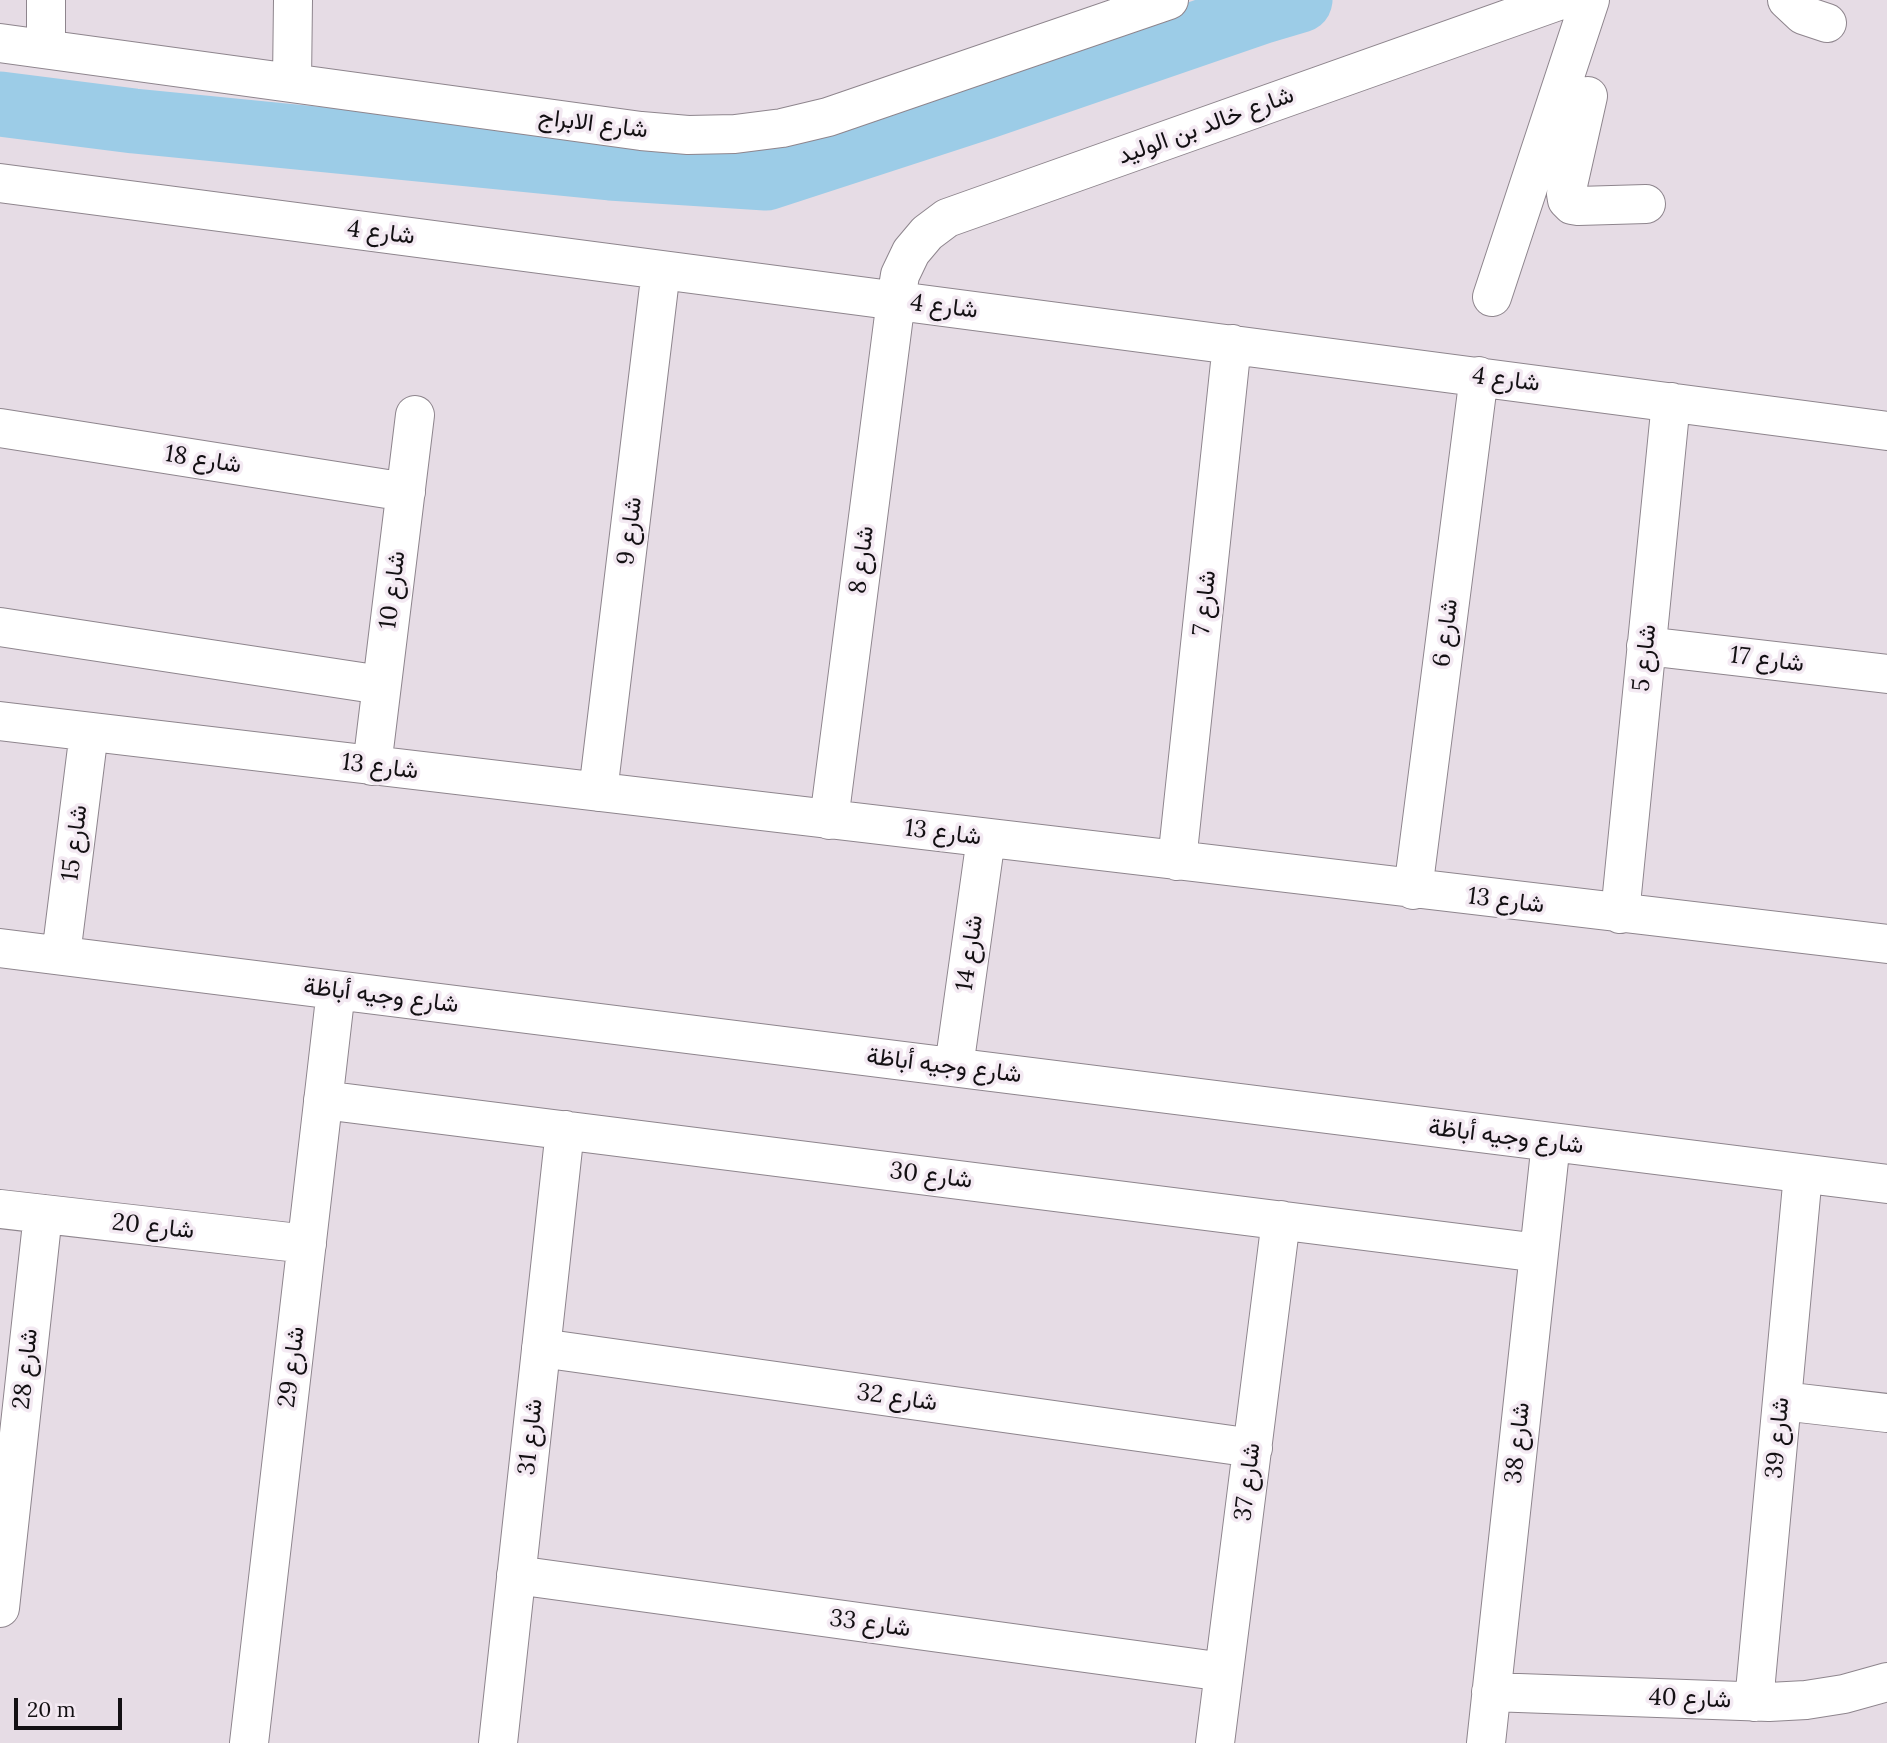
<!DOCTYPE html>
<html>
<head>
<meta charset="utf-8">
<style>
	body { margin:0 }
	#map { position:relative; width:1887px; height:1743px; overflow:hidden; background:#e6dce5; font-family:Lora,serif }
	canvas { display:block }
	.scale { position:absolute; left:14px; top:1698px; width:108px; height:32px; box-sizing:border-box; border:4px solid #131013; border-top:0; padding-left:9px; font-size:21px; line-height:24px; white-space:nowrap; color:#131013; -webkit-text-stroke:5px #f3e9f2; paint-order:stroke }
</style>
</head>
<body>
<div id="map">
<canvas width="1887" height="1743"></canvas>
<div class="scale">20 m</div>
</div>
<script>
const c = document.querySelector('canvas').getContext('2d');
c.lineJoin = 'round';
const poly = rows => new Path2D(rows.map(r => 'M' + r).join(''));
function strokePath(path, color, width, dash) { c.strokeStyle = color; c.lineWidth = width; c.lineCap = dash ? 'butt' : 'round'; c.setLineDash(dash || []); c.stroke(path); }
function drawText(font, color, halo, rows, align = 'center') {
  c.font = font + ' Lora,Vazirmatn,serif'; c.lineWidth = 7; c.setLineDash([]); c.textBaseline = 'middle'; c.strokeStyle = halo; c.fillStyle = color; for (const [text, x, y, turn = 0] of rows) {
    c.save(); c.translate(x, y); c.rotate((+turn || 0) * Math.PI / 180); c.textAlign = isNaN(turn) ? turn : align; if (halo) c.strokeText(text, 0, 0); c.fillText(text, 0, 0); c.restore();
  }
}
const river = poly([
	[0,104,134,121,610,168,766,178,984,107,1263,11,1300,0]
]);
const minor = poly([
	[46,0,46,49],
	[1787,0,1803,15,1827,23],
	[0,43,641,131,688,135,735,134,782,128,828,117,1169,0],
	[292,82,293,0],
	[1588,96,1566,194,1567,200,1572,205,1578,206,1646,204],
	[0,183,1887,431],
	[1492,297,1590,0],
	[0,428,406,492],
	[0,627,381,685],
	[1646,646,1887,674],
	[0,721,1887,944],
	[372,766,415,415],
	[598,792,661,270],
	[829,820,896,300,900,275,911,252,927,233,947,218,1561,0],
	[1177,861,1232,344],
	[1413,890,1479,376],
	[1620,914,1671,402],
	[0,948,1887,1184],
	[61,955,89,732],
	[954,1067,986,838],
	[323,1100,1539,1253],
	[0,1209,307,1244],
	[541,1348,1253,1448],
	[1782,1401,1887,1413],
	[516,1575,1224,1672],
	[0,1608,43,1214],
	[1491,1692,1769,1702,1806,1700,1844,1694,1887,1682],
	[1754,1702,1803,1174],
	[249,1743,336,990],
	[498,1743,565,1130],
	[1215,1743,1281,1220],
	[1486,1743,1551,1142]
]);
const streetNames = [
	["شارع الابراج",593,124,7],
	["شارع خالد بن الوليد",1206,126,-20],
	["شارع 4",381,233,7],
	["شارع 4",944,307,7],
	["شارع 4",1506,380,7],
	["شارع 18",203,460,9],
	["شارع 9",630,531,-83],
	["شارع 8",862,560,-83],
	["شارع 10",393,590,-83],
	["شارع 7",1205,603,-84],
	["شارع 6",1446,633,-83],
	["شارع 5",1645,658,-84],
	["شارع 17",1767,660,7],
	["شارع 13",380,767,7],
	["شارع 13",943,833,7],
	["شارع 15",75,843,-83],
	["شارع 13",1506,901,7],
	["شارع 14",970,953,-82],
	["شارع وجيه أباظة",381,996,7],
	["شارع وجيه أباظة",944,1066,7],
	["شارع وجيه أباظة",1506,1137,7],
	["شارع 30",931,1176,7],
	["شارع 20",153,1227,6],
	["شارع 29",292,1367,-83],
	["شارع 28",26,1369,-84],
	["شارع 32",897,1398,8],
	["شارع 31",531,1437,-84],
	["شارع 39",1778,1438,-85],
	["شارع 38",1518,1443,-84],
	["شارع 37",1248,1482,-83],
	["شارع 33",870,1624,8],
	["شارع 40",1690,1699,2]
];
strokePath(river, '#9ccce7', 65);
strokePath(minor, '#8e858d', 40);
strokePath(minor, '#fff', 38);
drawText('24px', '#131013', '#f3e9f2', streetNames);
</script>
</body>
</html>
